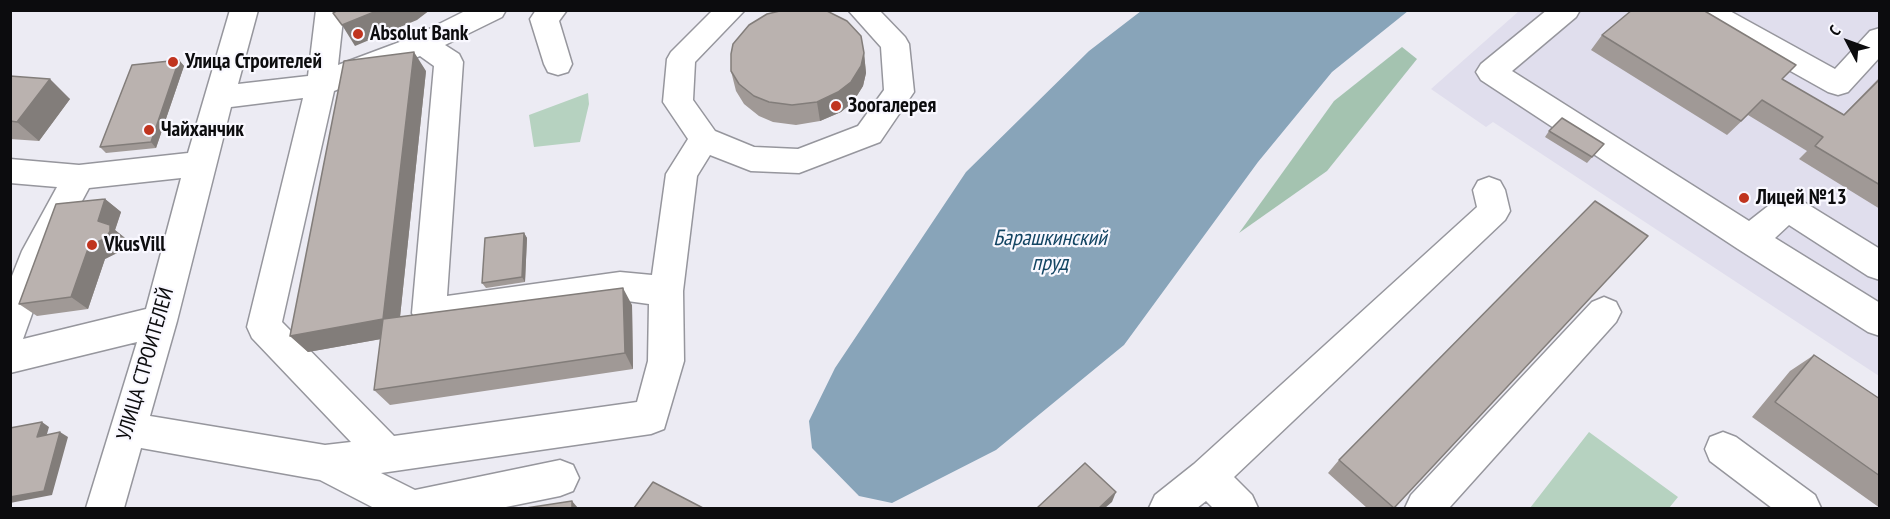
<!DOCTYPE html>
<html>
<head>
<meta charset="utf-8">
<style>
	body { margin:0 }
	#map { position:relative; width:1890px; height:519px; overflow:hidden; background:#ecebf3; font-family:"PT Sans Narrow",sans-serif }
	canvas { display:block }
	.frame { position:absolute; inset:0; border:12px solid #0c0c0e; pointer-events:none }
	.north { position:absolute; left:1818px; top:12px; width:60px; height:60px; -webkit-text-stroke:4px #f9f8ff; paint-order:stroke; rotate:311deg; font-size:16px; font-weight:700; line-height:24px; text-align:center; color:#0c0c0e }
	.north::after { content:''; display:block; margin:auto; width:21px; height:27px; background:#0c0c0e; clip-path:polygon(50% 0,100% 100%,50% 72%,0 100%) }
</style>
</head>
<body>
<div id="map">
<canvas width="1890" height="519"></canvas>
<div class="frame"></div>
<div class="north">С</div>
</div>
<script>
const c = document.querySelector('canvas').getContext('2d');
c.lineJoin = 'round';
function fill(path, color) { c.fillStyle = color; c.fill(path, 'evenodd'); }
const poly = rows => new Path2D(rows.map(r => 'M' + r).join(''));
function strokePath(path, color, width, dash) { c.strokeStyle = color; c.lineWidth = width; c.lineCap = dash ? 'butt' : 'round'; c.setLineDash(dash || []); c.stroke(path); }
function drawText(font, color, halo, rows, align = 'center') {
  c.font = font + ' "PT Sans Narrow",sans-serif'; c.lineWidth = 4.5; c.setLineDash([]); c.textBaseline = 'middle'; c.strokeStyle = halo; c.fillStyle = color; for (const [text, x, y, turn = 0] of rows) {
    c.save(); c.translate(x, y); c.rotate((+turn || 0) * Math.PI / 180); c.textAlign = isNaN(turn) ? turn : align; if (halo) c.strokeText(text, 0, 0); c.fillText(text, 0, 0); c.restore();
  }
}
const built = poly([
	[1519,11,1879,11,1879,376,1493,122,1486,127,1431,89]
]);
const green = poly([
	[588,93,589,104,580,142,534,147,529,115],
	[1589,432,1678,497,1669,508,1530,508]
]);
const forest = poly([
	[1402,47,1417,59,1327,171,1239,233,1334,101]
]);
const water = poly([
	[1141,11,1408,11,1332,72,1258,162,1124,345,996,450,892,503,859,496,812,448,809,421,835,368,966,172,1089,51]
]);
const minor = poly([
	[230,10,258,10,238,84,308,76,316,10,344,10,338,65,413,37,467,10,506,10,502,17,445,45,459,54,463,62,447,296,620,272,652,275,666,174,688,139,663,102,667,59,671,52,713,10,745,10,695,62,693,100,715,131,754,147,798,149,858,126,884,90,881,47,848,10,879,10,905,37,909,44,914,92,880,142,799,173,751,171,710,155,697,176,683,291,684,361,664,429,651,434,381,473,415,490,560,460,573,465,579,478,573,491,560,496,501,508,374,508,320,480,141,448,124,508,86,508,137,342,10,373,10,281,22,251,57,187,10,183,10,159,79,165,188,153,230,10],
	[420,56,434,66,412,313,417,323,429,328,620,300,649,304,648,361,637,402,394,436,282,322,334,91,420,56],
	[303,98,247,327,252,338,351,442,325,445,150,416,177,321,231,107,303,98],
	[181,178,146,309,23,339,54,253,89,188,181,178],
	[536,10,567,10,559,21,572,64,568,72,558,75,548,72,544,64,530,19,536,10],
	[1547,10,1580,10,1576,17,1512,71,1749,221,1777,199,1788,195,1799,199,1880,249,1880,280,1868,276,1789,225,1775,238,1880,303,1880,336,1868,332,1738,249,1481,80,1476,72,1481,64,1547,10],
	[1690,10,1728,10,1835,69,1870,31,1880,28,1880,57,1848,92,1838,95,1828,92,1694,17,1690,10],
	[1489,177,1500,181,1505,190,1510,211,1505,220,1234,477,1252,495,1258,508,1213,508,1206,501,1197,508,1149,508,1155,495,1194,464,1477,207,1473,190,1478,181,1489,177],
	[1604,297,1616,302,1621,312,1616,322,1449,508,1405,508,1411,495,1592,302,1604,297],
	[1723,432,1736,437,1815,495,1821,508,1772,508,1710,461,1705,449,1710,437,1723,432]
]);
const wall = poly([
	[1602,35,1782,79,1843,115,1880,77,1880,209,1799,159,1807,151,1748,115,1727,135,1591,50],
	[864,53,866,73,863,86,853,102,841,112,820,121,796,125,773,122,759,116,744,104,736,91,731,71],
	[179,60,184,66,156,148,106,153,100,147],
	[426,71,400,317,632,305,633,369,390,405,374,390,381,339,308,352,290,336],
	[10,76,70,99,39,141,10,139],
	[1549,131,1604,144,1587,163,1545,137],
	[105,199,121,212,115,230,125,238,125,244,121,251,105,259,88,309,37,316,19,304],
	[524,233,527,238,525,282,486,288,482,283],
	[1648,236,1393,508,1367,508,1328,473,1339,460],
	[1814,355,1880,399,1880,508,1752,417,1790,371]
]);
const shadedWall = poly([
	[379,10,430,10,417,20,355,46,342,25],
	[414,52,426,71,398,336,308,352,290,336],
	[864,53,866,73,863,86,853,102,841,112,820,121,817,102],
	[179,60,184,66,156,148,151,142],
	[50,79,70,99,39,141,17,122],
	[105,199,121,212,115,230,125,238,125,244,121,251,105,259,88,309,71,297],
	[524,233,527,238,525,282,522,277],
	[623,288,632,305,633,369,625,353],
	[42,422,49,427,45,441,37,437],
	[60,432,68,437,52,495,10,503,10,497],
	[1116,492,1112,502,1105,508,1099,508],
	[572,501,578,508,572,508]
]);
const building = poly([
	[338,10,379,10,342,25,333,13,338,10],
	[784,10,825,10,847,21,861,36,864,53,861,66,851,82,838,92,817,102,792,105,769,102,754,96,739,84,731,71,731,54,733,44,749,25,767,14,784,10],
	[1632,10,1703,10,1796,65,1782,79,1844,115,1880,79,1880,185,1815,146,1823,137,1762,100,1741,121,1602,35,1632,10],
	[414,52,383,319,623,288,625,353,374,390,383,319,290,336,344,61,414,52],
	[179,60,151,142,100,147,132,65,179,60],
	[10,76,50,79,17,122,10,121,10,76],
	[1562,118,1604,144,1592,157,1549,131,1562,118],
	[105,199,98,221,110,225,110,231,106,238,89,246,71,297,19,304,56,204,105,199],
	[1595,201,1648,236,1394,508,1339,460,1595,201],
	[524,233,522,277,482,283,485,238,524,233],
	[1814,355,1880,399,1880,476,1775,402,1814,355],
	[42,422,37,437,60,432,44,491,10,497,10,428,42,422],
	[1085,463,1116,492,1099,508,1037,508,1085,463],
	[653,482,703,508,634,508,653,482],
	[572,501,572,508,526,508,572,501]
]);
const markers = [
	[358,34,6,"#c0341f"],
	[173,62,6,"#c0341f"],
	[836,106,6,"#c0341f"],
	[149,130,6,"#c0341f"],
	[1744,198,6,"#c0341f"],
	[92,245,6,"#c0341f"]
];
const poiNames = [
	["Absolut Bank",370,34],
	["Улица Строителей",185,62],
	["Зоогалерея",848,106],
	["Чайханчик",161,130],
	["Лицей №13",1756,198],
	["VkusVill",104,245]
];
const streetNames = [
	["УЛИЦА СТРОИТЕЛЕЙ",146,364,-74]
];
const waterNames = [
	["Барашкинский",1050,239],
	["пруд",1050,264]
];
fill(built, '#e0deed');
fill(green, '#b6d2c0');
fill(forest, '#a4c3b0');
fill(water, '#88a4b9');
strokePath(minor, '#96969d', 3);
fill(minor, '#fff');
fill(wall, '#a09996');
fill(shadedWall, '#827d7a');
fill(building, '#bab2af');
strokePath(building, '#827d7a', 1.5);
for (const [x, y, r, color] of markers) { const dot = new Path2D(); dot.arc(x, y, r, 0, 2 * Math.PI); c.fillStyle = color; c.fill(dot); strokePath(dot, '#f9f8ff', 2); }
drawText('bold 21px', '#0c0c0e', '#f9f8ff', poiNames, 'left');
drawText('21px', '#0c0c0e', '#f9f8ff', streetNames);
drawText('italic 22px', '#144664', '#f9f8ff', waterNames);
</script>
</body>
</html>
